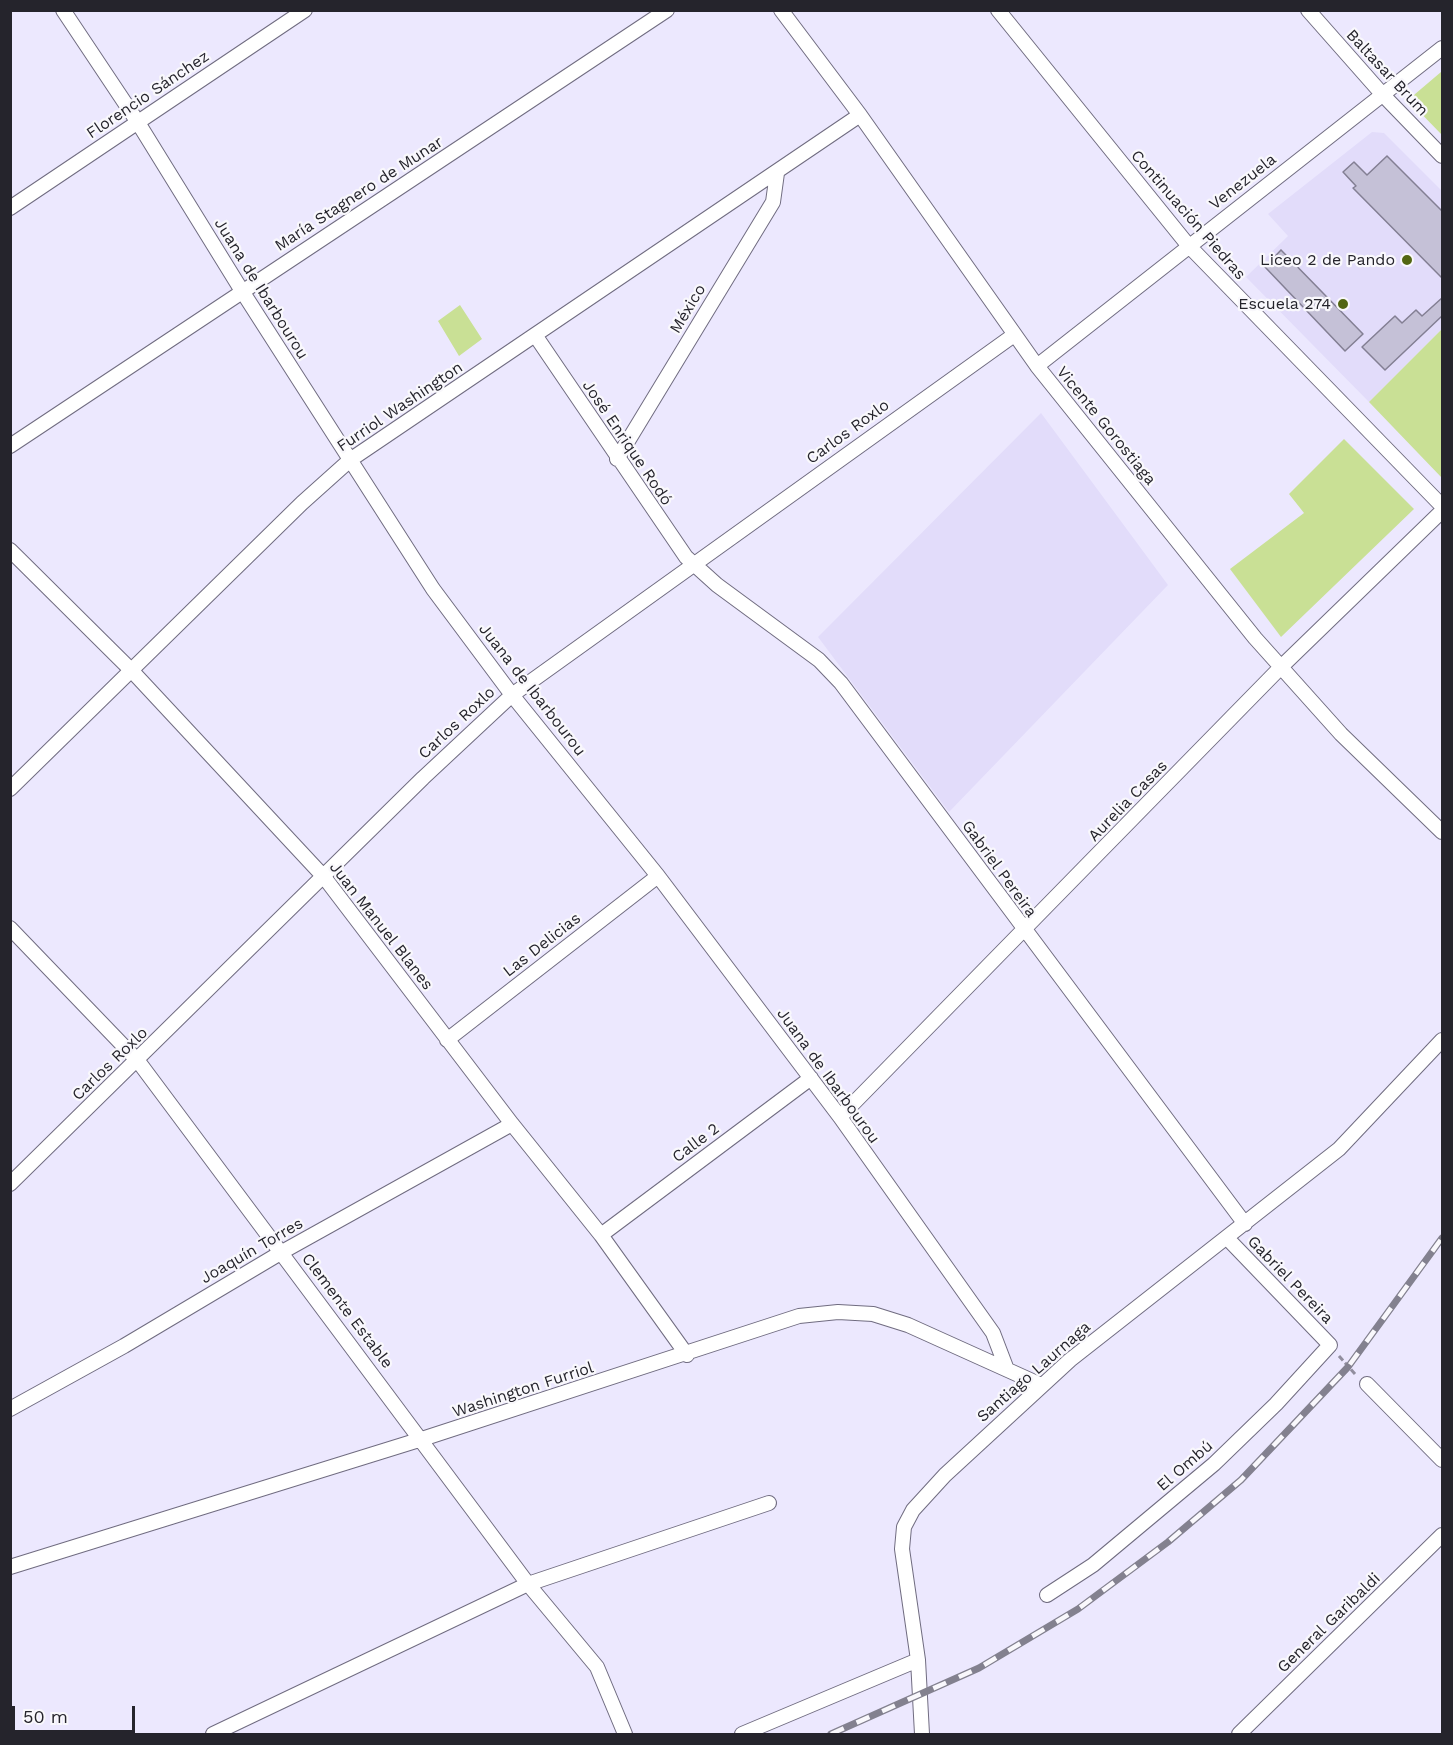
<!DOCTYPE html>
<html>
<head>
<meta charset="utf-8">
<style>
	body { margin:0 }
	#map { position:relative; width:1453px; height:1745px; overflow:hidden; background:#ece8fe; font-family:"Work Sans",sans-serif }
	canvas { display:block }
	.frame { position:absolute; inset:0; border:12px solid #25242c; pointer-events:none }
	.scale { position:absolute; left:12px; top:1706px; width:123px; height:27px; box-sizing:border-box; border:3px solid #25242c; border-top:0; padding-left:8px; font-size:18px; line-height:21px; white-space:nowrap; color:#25242c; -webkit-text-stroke:4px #f9f8fc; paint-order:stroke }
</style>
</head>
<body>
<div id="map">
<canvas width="1453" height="1745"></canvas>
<div class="frame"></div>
<div class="scale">50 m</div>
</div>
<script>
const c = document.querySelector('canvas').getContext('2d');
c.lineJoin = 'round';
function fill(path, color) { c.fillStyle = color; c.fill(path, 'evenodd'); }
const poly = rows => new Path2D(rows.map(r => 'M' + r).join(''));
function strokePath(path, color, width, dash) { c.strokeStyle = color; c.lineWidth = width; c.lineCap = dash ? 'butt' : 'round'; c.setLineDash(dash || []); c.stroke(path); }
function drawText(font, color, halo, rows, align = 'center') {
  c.font = font + ' "Work Sans",sans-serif'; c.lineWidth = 4.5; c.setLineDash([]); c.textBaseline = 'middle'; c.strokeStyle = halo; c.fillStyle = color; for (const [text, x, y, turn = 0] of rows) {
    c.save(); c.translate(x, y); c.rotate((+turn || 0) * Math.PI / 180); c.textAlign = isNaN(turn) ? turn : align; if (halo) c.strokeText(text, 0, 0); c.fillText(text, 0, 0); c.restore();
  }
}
const built = poly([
	[1372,132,1384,133,1442,191,1442,329,1369,402,1246,277,1288,236,1268,214],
	[1041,413,1168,585,949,812,818,637]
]);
const green = poly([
	[1441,72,1442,73,1442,135,1408,100],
	[460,305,482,339,459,356,438,321],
	[1442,329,1442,478,1369,402],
	[1344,439,1414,509,1281,637,1230,569,1304,513,1289,494]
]);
const building = poly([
	[1387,156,1443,212,1443,279,1353,188,1356,186,1343,172,1354,162,1367,175,1387,156],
	[1281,250,1363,334,1345,351,1265,267,1281,250],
	[1443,297,1443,315,1385,370,1362,347,1395,316,1402,323,1416,310,1422,316,1443,297]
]);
const path = poly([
	[1339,1356,1356,1375]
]);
const minor = poly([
	[63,10,137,121,242,291,433,589,512,695,658,876,840,1117,993,1333,1006,1367],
	[781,10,860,115,1037,366,1255,638,1341,734,1442,832],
	[998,10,1188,245,1442,506],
	[1308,10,1383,95,1442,156],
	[10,208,305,10],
	[535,335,686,557,717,585,819,660,841,683,1245,1224],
	[1037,366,1442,48],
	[10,446,667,10],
	[617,459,773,202,777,173],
	[10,550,132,671,324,877,512,1124,601,1235,687,1355],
	[10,789,302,503,350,460,860,115],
	[10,928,138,1061,528,1584,597,1667,625,1734],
	[447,1040,658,876],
	[840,1117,1280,668,1442,511],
	[10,1184,423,778,512,695,1014,335],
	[601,1235,811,1078],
	[1367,1384,1442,1460],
	[10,1409,124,1346,282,1252,512,1124],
	[10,1567,422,1439,799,1316,838,1312,873,1314,908,1325,1041,1385],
	[1047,1595,1093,1565,1214,1464,1276,1404,1330,1345,1227,1238],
	[213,1734,528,1584,769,1503],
	[742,1734,918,1660],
	[922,1734,918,1660,902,1549,904,1527,913,1510,945,1475,1070,1360,1339,1149,1442,1040],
	[1239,1734,1442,1535]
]);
const rail = poly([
	[831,1734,979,1668,1078,1609,1168,1542,1241,1480,1348,1367,1442,1238]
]);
const markers = [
	[1407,260,6,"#526612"],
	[1343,304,6,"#526612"]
];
const streetNames = [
	["Baltasar Brum",1387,73,47],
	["Florencio Sánchez",148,95,-34],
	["Venezuela",1243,182,-38],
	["María Stagnero de Munar",359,194,-33],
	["Continuación Piedras",1188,215,49],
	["Juana de Ibarbourou",261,289,58],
	["México",688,309,-59],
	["Furriol Washington",400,407,-34],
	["Vicente Gorostiaga",1106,426,51],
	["Carlos Roxlo",848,432,-36],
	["José Enrique Rodó",627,443,56],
	["Juana de Ibarbourou",532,690,52],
	["Carlos Roxlo",457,723,-43],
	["Aurelia Casas",1128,801,-46],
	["Gabriel Pereira",999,869,54],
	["Juan Manuel Blanes",381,926,52],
	["Las Delicias",542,945,-38],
	["Carlos Roxlo",110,1064,-44],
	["Juana de Ibarbourou",828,1076,54],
	["Calle 2",696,1143,-37],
	["Joaquín Torres",252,1251,-30],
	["Gabriel Pereira",1290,1280,46],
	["Clemente Estable",347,1311,53],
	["Santiago Laurnaga",1034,1372,-41],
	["Washington Furriol",523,1390,-18],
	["El Ombú",1185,1466,-41],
	["General Garibaldi",1329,1623,-44]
];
const poiNames = [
	["Liceo 2 de Pando",1395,260],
	["Escuela 274",1331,304]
];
fill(built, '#e2dcfa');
fill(green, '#c9e095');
fill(building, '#c5c1d7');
strokePath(building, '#837f93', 1.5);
strokePath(minor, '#706c80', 16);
strokePath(path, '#918e9e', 3, [6, 3]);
strokePath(minor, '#fff', 14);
strokePath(rail, '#83818f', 7);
strokePath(rail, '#f9f8fc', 4.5, [14]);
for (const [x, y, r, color] of markers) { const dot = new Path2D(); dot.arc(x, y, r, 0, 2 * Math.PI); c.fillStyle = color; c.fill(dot); strokePath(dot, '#f9f8fc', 2); }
drawText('16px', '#25242c', '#f9f8fc', streetNames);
drawText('16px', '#25242c', '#f9f8fc', poiNames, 'right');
</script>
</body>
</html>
